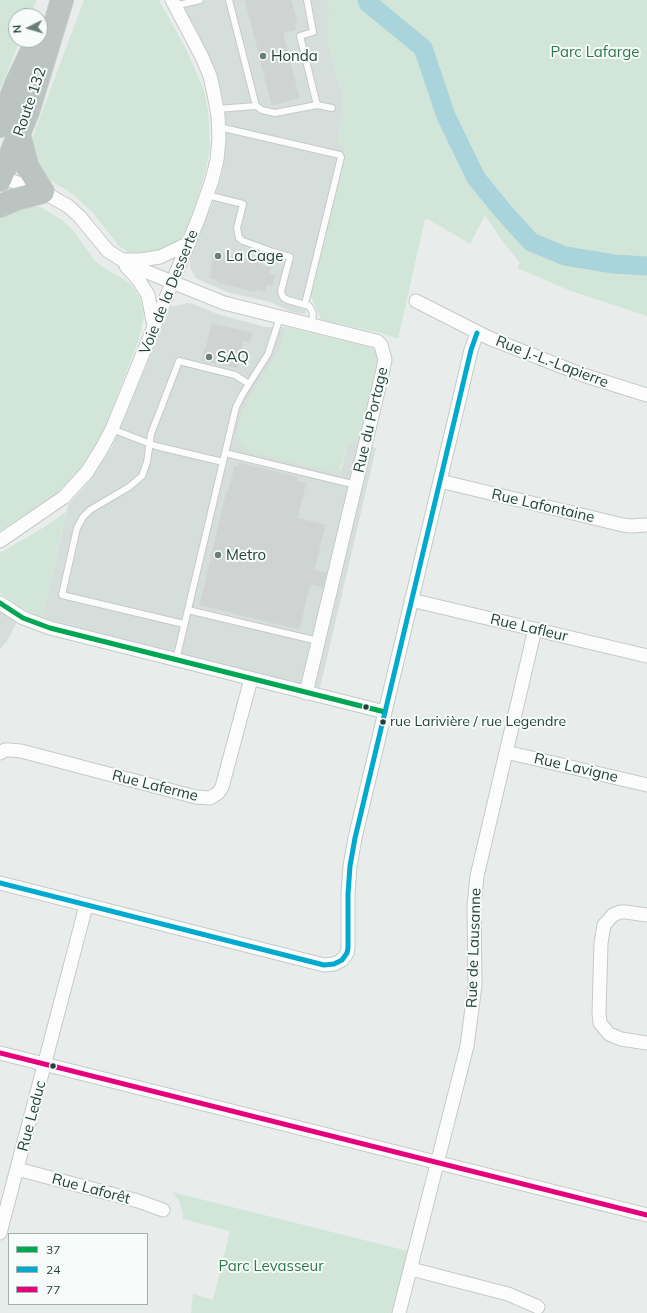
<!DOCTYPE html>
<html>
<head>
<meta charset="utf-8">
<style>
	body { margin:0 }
	#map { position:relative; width:647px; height:1313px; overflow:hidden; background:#e8edeb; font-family:Mulish,sans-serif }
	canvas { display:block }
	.legend { position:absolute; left:8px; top:1233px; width:140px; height:72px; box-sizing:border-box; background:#f7fbf9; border:1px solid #a3b1ad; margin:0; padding:5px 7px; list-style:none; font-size:12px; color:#24423a }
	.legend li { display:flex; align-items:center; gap:8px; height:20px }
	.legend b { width:20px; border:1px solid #a3b1ad }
	.north { position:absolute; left:8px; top:8px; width:40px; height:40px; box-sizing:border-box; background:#f7fbf9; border:1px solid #a3b1ad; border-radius:50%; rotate:265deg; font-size:11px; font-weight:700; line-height:16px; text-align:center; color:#24423a }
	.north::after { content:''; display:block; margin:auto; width:14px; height:18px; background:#697e78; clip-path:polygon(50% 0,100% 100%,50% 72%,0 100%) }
</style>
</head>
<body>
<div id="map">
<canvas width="647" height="1313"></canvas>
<ul class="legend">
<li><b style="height:5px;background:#00a651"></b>37</li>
<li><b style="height:5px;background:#00a9ce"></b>24</li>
<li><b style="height:5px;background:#e5007d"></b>77</li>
</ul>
<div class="north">N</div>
</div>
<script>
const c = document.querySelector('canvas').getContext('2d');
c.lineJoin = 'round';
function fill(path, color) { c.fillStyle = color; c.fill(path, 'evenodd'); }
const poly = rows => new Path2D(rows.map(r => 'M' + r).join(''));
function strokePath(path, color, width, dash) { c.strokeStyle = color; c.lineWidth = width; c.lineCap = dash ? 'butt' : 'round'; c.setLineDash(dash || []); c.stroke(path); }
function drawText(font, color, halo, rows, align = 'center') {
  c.font = font + ' Mulish,sans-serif'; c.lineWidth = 4; c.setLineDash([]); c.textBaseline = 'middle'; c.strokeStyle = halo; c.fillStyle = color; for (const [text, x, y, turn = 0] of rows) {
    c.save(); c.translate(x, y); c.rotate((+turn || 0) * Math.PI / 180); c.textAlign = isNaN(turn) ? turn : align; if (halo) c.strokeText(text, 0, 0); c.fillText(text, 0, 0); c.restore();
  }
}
const built = poly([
	[180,0,327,0,330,12,328,41,337,77,344,97,338,143,346,146,305,314,292,312,270,302,230,293,206,283,196,278,190,268,190,261,191,253,213,202,222,174,226,145,226,119,224,105,217,74,197,31],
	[187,303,193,304,220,315,266,327,288,327,285,330,281,346,276,356,246,404,341,471,348,442,376,448,320,688,195,658,42,618,68,505,88,483,112,447,171,307],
	[0,611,17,622,7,641,0,649]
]);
const green = poly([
	[0,0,37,0,30,16,16,16,16,40,20,40,0,90],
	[84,0,159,0,186,49,204,90,208,111,210,147,205,174,188,227,180,240,171,248,151,253,128,252,119,246,93,213,74,195,40,174,30,144],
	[327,0,647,0,647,316,571,291,517,268,520,263,501,239,485,215,470,244,428,219,425,219,398,339,381,333,321,320,310,294,346,146,338,144,344,97,337,77,328,41,330,12],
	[29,205,43,208,62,220,73,230,95,261,109,271,130,283,140,298,144,316,139,339,108,420,91,455,81,469,55,495,0,532,0,218,7,212],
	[288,327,373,348,377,355,379,363,360,445,348,442,339,473,249,452,236,438,242,412,246,404,276,356,281,346,285,330],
	[66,512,42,618,19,607,0,593,0,553,46,526],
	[172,1192,408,1251,392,1313,191,1313,193,1294,213,1300,230,1231,183,1219,183,1214,179,1201]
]);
const river = poly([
	[367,0,368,3,423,48,446,116,476,178,503,211,531,242,565,256,614,264,647,266]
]);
const building = poly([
	[245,0,291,0,297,22,294,23,296,30,283,33,299,98,272,105,245,0],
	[217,252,263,263,262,266,271,268,269,274,275,275,272,285,267,284,265,291,256,289,255,292,217,282,218,280,210,278,213,260,211,255,217,252],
	[212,324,252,333,250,343,243,341,237,368,202,360,205,348,206,348,212,324],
	[239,463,297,477,297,481,306,483,297,518,325,525,314,570,326,573,323,587,310,584,299,629,200,605,227,490,229,490,235,466,239,467,239,463]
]);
const lane = poly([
	[174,6,200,0],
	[317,105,332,108],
	[256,106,262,110,275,113,317,105,300,36,313,32,307,0],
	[217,109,256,106,229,0],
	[219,127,340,155,341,157,305,304],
	[207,195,243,204,237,228,239,238,243,241,273,252,290,257,281,291,282,295,284,298,288,300,309,306,312,311,313,315,311,325],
	[112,429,156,446,223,462],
	[225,453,356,485],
	[188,610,318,641],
	[184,624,62,595,77,528,83,517,90,510,129,487,142,476,147,462,151,434,179,361,235,375,249,384],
	[176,660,236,407,242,395,268,354,280,317]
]);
const street = poly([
	[1,177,43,192,68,206,80,217,108,251,130,265,224,303,372,340,377,341,381,345,385,360,383,370,306,693],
	[122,260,140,260,160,257,189,243],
	[126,266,138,279,148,295,154,326],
	[416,301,489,338,583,375,647,395],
	[440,481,623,525,631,526,647,525],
	[0,541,64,497,87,472,102,448,112,429,179,266,199,217,212,180,217,160,219,139,218,115,214,94,210,76,202,57,172,0],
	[411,600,647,656],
	[0,603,23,618,50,628,385,712],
	[506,752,647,785],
	[0,753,5,750,9,750,21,751,196,797,210,798,218,793,222,787,251,679],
	[0,883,324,965,334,964,342,960,347,953,348,948,348,894,350,866,355,838,440,481,471,350,477,333],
	[647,915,626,912,620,912,613,915,604,925,601,943,599,1013,600,1023,609,1034,621,1039,647,1043],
	[0,1053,647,1215],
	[17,1169,138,1201,163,1210],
	[0,1233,86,906],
	[411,1269,508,1294,538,1307],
	[399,1313,467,1046,475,985,474,906,477,876,535,629]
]);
const highway = poly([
	[0,126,16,84,37,40],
	[0,180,28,112,62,0],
	[0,206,16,199,43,192,27,166,19,134]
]);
const bus1 = poly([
	[0,603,23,618,50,628,385,712]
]);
const bus2 = poly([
	[0,883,324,965,334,964,342,960,347,953,348,948,348,894,350,866,355,838,440,481,471,350,477,333]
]);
const bus3 = poly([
	[0,1053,647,1215]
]);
const markers = [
	[263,56,4,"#697e78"],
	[218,256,4,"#697e78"],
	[209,357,4,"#697e78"],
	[218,555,4,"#697e78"],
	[366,707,3.5,"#24423a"],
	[383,722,3.5,"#24423a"],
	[53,1066,3.5,"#24423a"]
];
const busNames = [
	["rue Larivière / rue Legendre",390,722]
];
const parkNames = [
	["Parc Lafarge",595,52],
	["Parc Levasseur",271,1266]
];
const poiNames = [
	["Honda",271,56],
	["La Cage",226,256],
	["SAQ",217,357],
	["Metro",226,555]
];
const streetNames = [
	["Route 132",30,102,-71],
	["Voie de la Desserte",169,292,-68],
	["Rue J.-L.-Lapierre",552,362,21],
	["Rue du Portage",371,420,-77],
	["Rue Lafontaine",543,506,13],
	["Rue Lafleur",529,628,13],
	["Rue Lavigne",576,768,13],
	["Rue Laferme",155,786,14],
	["Rue de Lausanne",474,948,-88],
	["Rue Leduc",32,1116,-75],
	["Rue Laforêt",91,1189,15]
];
fill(built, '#d6dedb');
fill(green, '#d1e6d8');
strokePath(river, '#a9d4db', 19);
fill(building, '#cfd4d2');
strokePath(building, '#d1d6d4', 1);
strokePath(lane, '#c5cac8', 8);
strokePath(street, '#c5cac8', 15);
strokePath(highway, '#c3ccc9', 24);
strokePath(lane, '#fcfcfc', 6);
strokePath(street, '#fcfcfc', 13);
strokePath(highway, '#bcc4c2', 22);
strokePath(bus1, '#00a651', 5);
strokePath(bus2, '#00a9ce', 5);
strokePath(bus3, '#e5007d', 5);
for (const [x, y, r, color] of markers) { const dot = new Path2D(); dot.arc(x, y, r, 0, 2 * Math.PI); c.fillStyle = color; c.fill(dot); strokePath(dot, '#f7fbf9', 1.5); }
drawText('14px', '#24423a', '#f7fbf9', busNames, 'left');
drawText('15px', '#2d7a4b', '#f7fbf9', parkNames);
drawText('15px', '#24423a', '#f7fbf9', poiNames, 'left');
drawText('15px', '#24423a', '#f7fbf9', streetNames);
</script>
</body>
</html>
